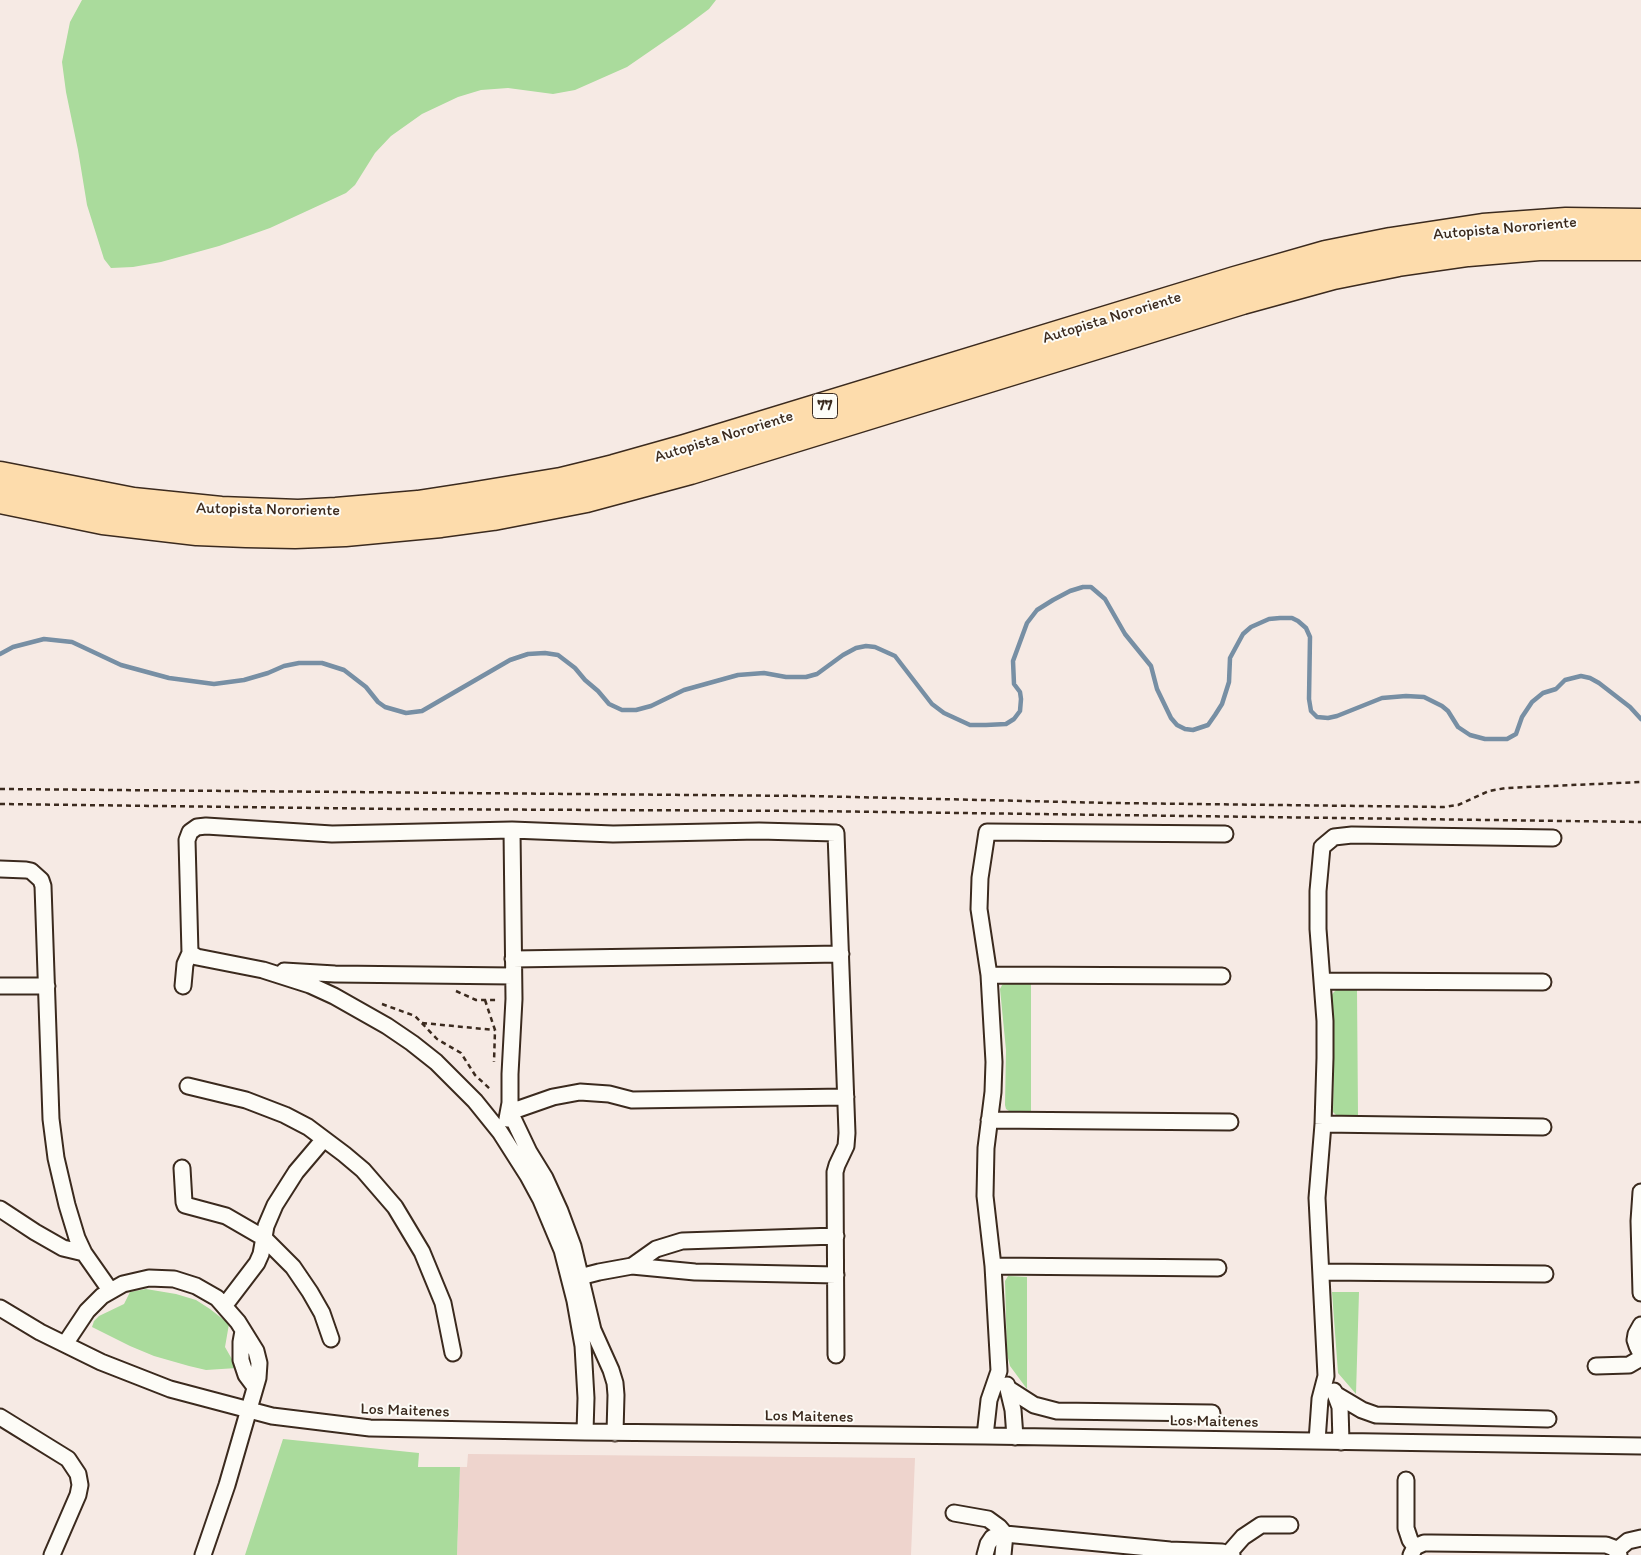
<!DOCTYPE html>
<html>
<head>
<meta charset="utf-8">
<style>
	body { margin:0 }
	canvas { display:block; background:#f6eae4 }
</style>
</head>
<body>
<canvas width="1641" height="1555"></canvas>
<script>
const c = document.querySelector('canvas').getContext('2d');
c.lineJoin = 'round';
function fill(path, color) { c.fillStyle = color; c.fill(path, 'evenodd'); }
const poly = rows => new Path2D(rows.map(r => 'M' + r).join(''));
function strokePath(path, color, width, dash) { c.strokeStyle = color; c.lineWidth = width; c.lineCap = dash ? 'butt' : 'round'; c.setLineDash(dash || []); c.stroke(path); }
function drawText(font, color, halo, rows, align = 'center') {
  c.font = font + ' Itim,sans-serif'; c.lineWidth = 4; c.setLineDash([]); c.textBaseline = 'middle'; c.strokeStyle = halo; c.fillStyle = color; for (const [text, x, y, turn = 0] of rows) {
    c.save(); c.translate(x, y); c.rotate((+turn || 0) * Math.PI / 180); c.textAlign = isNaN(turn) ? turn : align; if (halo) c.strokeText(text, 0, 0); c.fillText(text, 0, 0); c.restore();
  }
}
const built = poly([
	[468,1454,915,1458,911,1555,457,1555,460,1467,467,1467]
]);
const green = poly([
	[82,0,716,0,709,9,685,27,627,67,575,90,553,94,508,88,481,90,458,97,422,114,391,136,375,153,355,185,346,193,270,228,219,246,161,262,133,267,111,268,104,259,87,205,78,150,66,92,62,62,70,22],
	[1006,983,1031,984,1031,1111,1012,1113,1006,1109,1005,1105,1006,1050,1000,989,1002,985],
	[1336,990,1357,990,1358,1116,1337,1116,1333,1112,1334,1051,1331,997,1333,993],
	[1008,1276,1027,1277,1027,1389,1010,1366,1007,1354,1005,1281],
	[146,1289,176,1294,196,1300,210,1309,229,1324,225,1347,237,1368,206,1370,189,1366,154,1356,130,1346,92,1327,94,1321,99,1316,124,1304,130,1292],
	[1332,1292,1359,1292,1356,1394,1338,1373],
	[283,1439,419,1453,418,1467,460,1467,457,1555,245,1555]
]);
const stream = poly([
	[0,654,13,647,44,639,72,642,121,665,169,678,214,684,244,680,268,673,284,666,299,663,322,663,344,670,366,687,378,702,385,707,406,713,422,711,510,660,528,654,545,653,558,655,575,668,585,680,598,691,609,704,622,710,636,710,651,706,684,690,738,675,764,673,786,677,806,677,817,674,843,655,856,648,866,646,875,647,895,656,932,704,944,713,970,725,986,725,1006,724,1014,719,1020,711,1021,699,1020,692,1014,684,1013,661,1027,623,1037,610,1053,600,1070,591,1083,587,1091,587,1105,599,1125,634,1151,666,1157,689,1171,718,1177,725,1185,729,1193,730,1208,725,1215,715,1222,704,1229,682,1230,658,1243,634,1251,627,1269,619,1280,618,1292,618,1298,621,1306,628,1310,637,1309,699,1311,711,1317,717,1328,718,1337,716,1382,698,1406,696,1424,697,1442,706,1448,711,1458,727,1470,735,1485,739,1507,739,1516,734,1522,717,1532,702,1543,693,1556,689,1565,680,1581,676,1590,678,1599,683,1630,707,1641,719]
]);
const path = poly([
	[0,789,808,796,1112,803,1444,807,1458,805,1489,791,1506,788,1641,782],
	[0,804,397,809,810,811,1641,822],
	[456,991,476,1000,498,1000],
	[485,1000,495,1030,494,1062],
	[382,1004,415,1016,437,1039,461,1053,475,1075,490,1089],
	[422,1023,495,1030]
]);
const street = poly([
	[0,869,26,870,31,871,41,880,43,886,51,1119,56,1158,67,1205,77,1238,84,1253,110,1290],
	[190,953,197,957,263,970,310,985,334,996,387,1026,412,1043,436,1062,475,1101,500,1132,528,1176,541,1200,562,1250,575,1301,583,1346,586,1398,585,1432],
	[513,959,841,954],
	[284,971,335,974,513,976],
	[989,975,1222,976],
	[1322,981,1543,982],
	[0,986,47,986],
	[183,986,185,964,190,953,187,840,190,832,197,827,206,826,332,834,512,830,613,834,759,831,836,833,847,1133,846,1146,837,1165,835,1172,836,1355],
	[188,1086,246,1100,285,1115,308,1127,344,1154,363,1170,395,1207,422,1252,443,1303,453,1353],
	[510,1112,529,1152,545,1178,560,1211,573,1246,593,1330,611,1370,615,1383,616,1395,615,1433],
	[510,1112,553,1097,580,1092,609,1094,632,1100,846,1097],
	[507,1119,510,1103,510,1074,514,999,512,830],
	[989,1120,1230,1122],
	[1323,1124,1543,1127],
	[182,1168,184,1202,185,1205,226,1216,264,1238,293,1267,310,1292,322,1313,331,1339],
	[1641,1192,1639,1221,1641,1293],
	[0,1209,35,1232,63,1248,84,1253],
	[632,1266,656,1249,682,1241,836,1236],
	[993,1266,1218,1268],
	[1322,1272,1545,1274],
	[572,1279,599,1272,632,1266,695,1272,836,1275],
	[225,1305,257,1263,261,1254,266,1226,275,1205,296,1172,324,1139],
	[0,1308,40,1332,101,1362,170,1389,272,1416,370,1428,585,1432,985,1436,1641,1446],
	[1641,1325,1636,1334,1635,1340,1637,1346,1641,1354],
	[243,1331,241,1342,241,1360,246,1375,255,1387],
	[65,1344,87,1311,102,1296,123,1284,149,1278,174,1279,196,1286,217,1298,238,1322,256,1351,259,1363,258,1378,227,1485,203,1555],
	[1596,1366,1629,1365,1641,1358],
	[1007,1385,1013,1410,1015,1437],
	[1009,1389,1034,1405,1057,1411,1212,1413],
	[1334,1391,1340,1407,1341,1442],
	[1335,1394,1362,1410,1376,1415,1548,1419],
	[0,1417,68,1459,78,1474,80,1485,78,1495,52,1555],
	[985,1436,989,1400,999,1371,993,1266,985,1196,986,1148,993,1092,994,1062,989,975,979,909,980,878,987,832,1225,834],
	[1317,1441,1320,1399,1326,1376,1317,1198,1323,1124,1325,1058,1325,1021,1318,929,1318,891,1322,847,1334,837,1352,835,1553,838],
	[1406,1480,1406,1528,1410,1540,1415,1547],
	[954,1513,988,1519,999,1527,1005,1534],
	[1617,1550,1628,1541,1641,1538],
	[1229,1553,1243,1537,1261,1525,1290,1525],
	[985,1555,988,1544,992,1538,997,1535,1005,1534,1170,1550,1222,1552,1232,1555],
	[1003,1555,1005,1534],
	[1411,1555,1415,1547,1424,1543,1431,1543,1606,1545,1614,1548,1619,1555]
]);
const highway = poly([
	[0,476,133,502,221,511,298,514,336,512,418,505,470,497,561,482,614,469,685,449,1235,281,1326,255,1391,242,1483,228,1566,222,1641,223],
	[0,499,103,520,197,531,246,533,295,534,345,532,441,523,493,516,586,498,690,470,1242,300,1333,275,1398,262,1468,252,1539,246,1641,246]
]);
const shields = [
	[825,406,25]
];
const shieldNames = [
	["77",825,406]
];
const streetNames = [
	["Autopista Nororiente",1505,229,-5],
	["Autopista Nororiente",1112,318,-17],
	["Autopista Nororiente",724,437,-17],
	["Autopista Nororiente",268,510,1],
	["Los Maitenes",405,1411,2],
	["Los Maitenes",809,1417,1],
	["Los Maitenes",1214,1422,1]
];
fill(built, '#eed4cd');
fill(green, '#aadb9c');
strokePath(stream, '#778fa4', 4.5);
strokePath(street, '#3b2a1e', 19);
strokePath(highway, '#3b2a1e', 31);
strokePath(path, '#3b2a1e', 2.5, [5, 4]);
strokePath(street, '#fdfcf7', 15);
strokePath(highway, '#fddcac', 28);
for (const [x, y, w] of shields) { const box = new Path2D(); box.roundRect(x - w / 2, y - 12.5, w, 25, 4); c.fillStyle = '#fdfcf7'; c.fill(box); strokePath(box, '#3b2a1e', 1); }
drawText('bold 15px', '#3b2a1e', null, shieldNames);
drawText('16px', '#3b2a1e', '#fdfcf7', streetNames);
</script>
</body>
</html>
